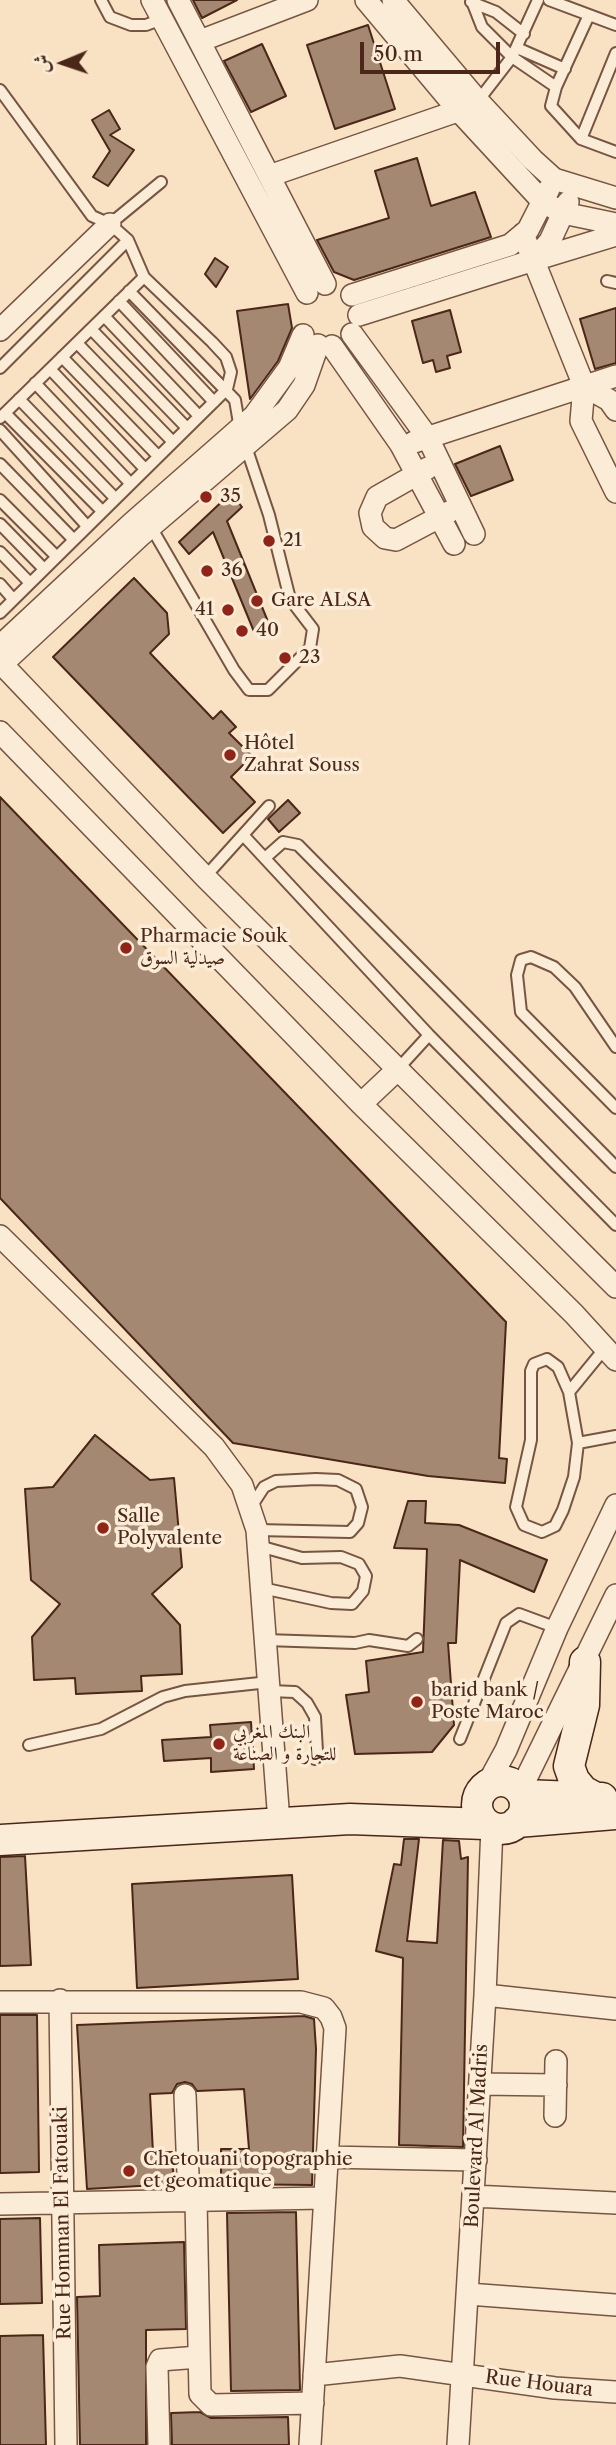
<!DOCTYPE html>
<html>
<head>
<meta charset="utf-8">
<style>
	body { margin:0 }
	#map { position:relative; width:616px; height:2445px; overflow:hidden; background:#f9e2c3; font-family:"Libre Caslon Text",Amiri,serif }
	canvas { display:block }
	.north { position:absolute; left:28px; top:28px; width:70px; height:70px; -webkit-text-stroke:5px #fbecd8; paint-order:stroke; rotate:268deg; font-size:19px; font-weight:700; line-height:28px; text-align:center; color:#4a2718 }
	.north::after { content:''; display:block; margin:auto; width:24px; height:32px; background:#4a2718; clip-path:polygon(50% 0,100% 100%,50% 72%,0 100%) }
	.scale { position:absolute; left:360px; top:42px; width:140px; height:32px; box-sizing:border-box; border:4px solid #4a2718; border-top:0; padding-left:9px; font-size:21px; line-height:24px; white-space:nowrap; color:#4a2718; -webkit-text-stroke:5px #fbecd8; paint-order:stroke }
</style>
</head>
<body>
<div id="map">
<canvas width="616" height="2445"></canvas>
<div class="north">ش</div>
<div class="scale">50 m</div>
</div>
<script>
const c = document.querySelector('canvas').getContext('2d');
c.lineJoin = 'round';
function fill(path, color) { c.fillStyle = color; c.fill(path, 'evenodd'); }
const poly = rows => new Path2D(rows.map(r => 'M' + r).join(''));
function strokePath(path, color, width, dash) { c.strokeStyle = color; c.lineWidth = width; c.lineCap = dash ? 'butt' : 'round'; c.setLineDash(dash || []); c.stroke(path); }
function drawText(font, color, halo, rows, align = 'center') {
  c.font = font + ' "Libre Caslon Text",Amiri,serif'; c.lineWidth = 7; c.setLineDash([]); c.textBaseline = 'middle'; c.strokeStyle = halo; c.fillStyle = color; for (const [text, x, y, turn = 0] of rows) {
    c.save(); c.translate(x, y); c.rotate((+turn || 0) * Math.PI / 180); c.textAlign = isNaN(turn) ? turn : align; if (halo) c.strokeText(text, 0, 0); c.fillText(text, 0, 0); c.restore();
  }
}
const building = poly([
	[193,0,237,0,202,18,193,0],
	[368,25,395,109,335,129,307,45,368,25],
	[262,44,286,96,251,112,224,61,262,44],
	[109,110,120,129,110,135,134,150,108,186,93,177,110,151,92,120,109,110],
	[417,158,431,206,475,192,491,237,354,280,334,272,317,240,389,218,375,171,417,158],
	[215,258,228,267,216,287,205,274,215,258],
	[288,304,292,328,278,361,250,399,237,311,288,304],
	[616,308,616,363,595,369,580,319,616,308],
	[450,310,461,352,447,356,450,368,436,372,433,360,423,363,412,321,450,310],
	[500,446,513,480,471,496,455,464,500,446],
	[231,493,242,507,227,521,271,629,255,634,213,532,189,554,179,542,231,493],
	[134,578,167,613,169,634,150,653,213,719,221,711,236,727,229,733,252,756,231,777,255,802,223,833,53,657,134,578],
	[0,797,506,1322,499,1458,507,1459,505,1483,428,1476,233,1443,0,1198,0,797],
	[288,800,300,813,279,832,268,819,288,800],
	[95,1435,150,1480,174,1478,182,1567,152,1594,180,1625,182,1674,141,1676,142,1691,76,1694,75,1678,34,1680,32,1637,60,1604,31,1580,25,1489,53,1487,95,1435],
	[408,1501,426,1501,425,1523,459,1525,547,1560,534,1592,460,1560,456,1643,448,1643,454,1725,432,1752,355,1754,346,1695,369,1692,366,1661,423,1652,427,1549,394,1548,408,1501],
	[251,1722,254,1769,211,1772,211,1758,164,1761,162,1740,211,1737,210,1725,251,1722],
	[404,1839,419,1839,407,1941,437,1943,443,1840,459,1841,461,1859,468,1857,463,2147,399,2145,403,1958,376,1951,394,1864,401,1865,404,1839],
	[25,1856,31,1965,0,1966,0,1857,25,1856],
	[292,1875,298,1979,137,1988,132,1884,292,1875],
	[0,2015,37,2015,39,2172,0,2173,0,2015],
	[304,2016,314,2019,316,2049,312,2185,221,2184,221,2149,249,2149,244,2089,197,2091,192,2084,185,2082,177,2084,172,2093,150,2094,153,2153,172,2152,174,2184,87,2189,77,2025,304,2016],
	[296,2212,300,2390,231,2391,227,2213,296,2212],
	[40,2218,42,2303,0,2304,0,2219,40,2218],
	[184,2242,186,2329,146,2330,146,2445,80,2445,77,2297,100,2296,99,2245,184,2242],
	[43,2335,46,2445,0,2445,0,2336,43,2335],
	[200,2412,211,2418,288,2417,289,2445,172,2445,171,2413,200,2412]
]);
const lane = poly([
	[101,0,110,17,131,25,146,25,162,19],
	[549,0,616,25],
	[471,2,496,12,524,34],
	[473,4,482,27,512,57,556,87],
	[589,15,556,87,551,106,581,139,616,152],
	[517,48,565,69],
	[0,90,92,216,110,224,128,240,144,277,212,342,226,357,231,372,227,389,0,613],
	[478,101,512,57,538,0],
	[581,139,616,53],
	[110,224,161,182],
	[607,281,616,283],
	[129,291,235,400,240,429,269,515,290,599,313,629,310,648,268,690,249,690,234,670,151,527],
	[119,301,214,402],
	[104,316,199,416],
	[91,329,187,428],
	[77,343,173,442],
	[62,357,158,456],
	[0,368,128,240],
	[50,369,145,469],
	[35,383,130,483],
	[19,399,115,498],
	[5,413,102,511],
	[0,418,144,277],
	[0,430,87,526],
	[0,464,73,539],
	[0,500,56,556],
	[0,524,44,569],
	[0,552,30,583],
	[0,584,13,599],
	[244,836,429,1035,616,1225],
	[265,858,283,842,298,845,616,1167],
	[205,877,269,806],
	[616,1047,575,987,554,967,531,957,521,960,517,975,521,1012,616,1108],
	[397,1070,429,1035],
	[547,1359,558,1367,569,1392,578,1443,574,1477,563,1510,555,1526,542,1532,524,1525,516,1507,531,1440,531,1371,534,1364,547,1359],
	[569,1392,605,1348],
	[578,1443,616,1436],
	[251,1507,264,1487,276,1481,316,1479,338,1480,356,1489,362,1507,358,1523,350,1532,257,1530],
	[259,1546,302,1558,341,1557,359,1564,366,1576,363,1591,352,1604,331,1603,262,1588],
	[266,1640,355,1643,369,1640,408,1646,417,1639],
	[269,1691,295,1692,307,1703,315,1717,317,1751,315,1759],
	[460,1739,506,1623,519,1614,557,1628],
	[29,1745,101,1729,163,1697,185,1691,269,1682]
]);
const street = poly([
	[152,0,307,293],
	[178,0,325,284],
	[366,0,459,111,543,202,563,213,616,224],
	[393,0,478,101,533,160,554,179,616,198],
	[200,41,307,0],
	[269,176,469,107],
	[523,234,584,386,581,421,616,492],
	[534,260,616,235],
	[352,295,510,245,528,230,549,189],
	[359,315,534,260,550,241,568,202],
	[0,330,110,224],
	[352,334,428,438,474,534],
	[332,346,401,445,454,544],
	[584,386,609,400,616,410],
	[414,442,616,376],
	[428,468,377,497,370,513,373,527,385,538,396,540,449,512],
	[0,646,131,524,254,416,289,368,303,335],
	[0,662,205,877,616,1287],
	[0,666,140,536,287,410,304,385,318,345],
	[0,732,361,1104,574,1314,616,1360],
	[361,1104,397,1070],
	[0,1236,214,1447,242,1485,257,1530,279,1822],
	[487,1785,506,1750,557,1628,616,1505],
	[520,1791,616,1595],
	[485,1995,616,2009],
	[60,2000,66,2445],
	[0,2002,301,2002,324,2008,331,2017,335,2028,310,2445],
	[480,2084,556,2085],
	[185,2095,189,2201],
	[555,2116,556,2061],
	[326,2157,476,2160],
	[473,2196,616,2203],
	[196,2201,200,2394,211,2405,313,2403],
	[0,2204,323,2198],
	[468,2294,616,2305],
	[314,2375,400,2366,555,2388,616,2392],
	[159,2445,157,2367,160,2360,199,2357],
	[458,2445,485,1995,492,1827]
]);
const secondary = poly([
	[585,1662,584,1705,569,1766,574,1780,583,1791,596,1798],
	'477 1805a24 24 0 1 1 48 0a24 24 0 1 1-48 0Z',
	[523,1795,602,1798],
	[517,1822,616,1814],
	[0,1840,350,1819,485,1824]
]);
const markers = [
	[206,497,7,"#8f2418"],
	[269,541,7,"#8f2418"],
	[207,571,7,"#8f2418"],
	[257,601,7,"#8f2418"],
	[228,610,7,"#8f2418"],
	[242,631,7,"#8f2418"],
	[285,658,7,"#8f2418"],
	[230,755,7,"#8f2418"],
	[126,948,7,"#8f2418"],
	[103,1528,7,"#8f2418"],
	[417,1702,7,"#8f2418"],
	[219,1744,7,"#8f2418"],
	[129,2171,7,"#8f2418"]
];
const poiNames = [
	["35",220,497],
	["21",283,541],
	["36",221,571],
	["Gare ALSA",271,601],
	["41",214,610,"right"],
	["40",256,631],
	["23",299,658],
	["Hôtel",244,744],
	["Zahrat Souss",244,766],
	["Pharmacie Souk",140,937],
	["صيدلية السوق",140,959],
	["Salle",117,1517],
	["Polyvalente",117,1539],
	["barid bank /",431,1691],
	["Poste Maroc",431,1713],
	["البنك المغربي",233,1733],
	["للتجارة و الصناعة",233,1755],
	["Chetouani topographie",143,2160],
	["et geomatique",143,2182]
];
const streetNames = [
	["Boulevard Al Madris",477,2136,-87],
	["Rue Homman El Fatouaki",63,2223,-91],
	["Rue Houara",539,2384,7]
];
fill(building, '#a58871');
strokePath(building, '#4a2718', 2);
strokePath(lane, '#765643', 14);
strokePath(street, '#765643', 24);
strokePath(secondary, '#4a2718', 33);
strokePath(lane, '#fbecd8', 10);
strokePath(street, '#fbecd8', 21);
strokePath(secondary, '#fbecd8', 30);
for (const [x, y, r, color] of markers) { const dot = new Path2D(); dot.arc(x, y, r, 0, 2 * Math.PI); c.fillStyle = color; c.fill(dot); strokePath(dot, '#fbecd8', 2.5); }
drawText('19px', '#4a2718', '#fbecd8', poiNames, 'left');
drawText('19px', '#4a2718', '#fbecd8', streetNames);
</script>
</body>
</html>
